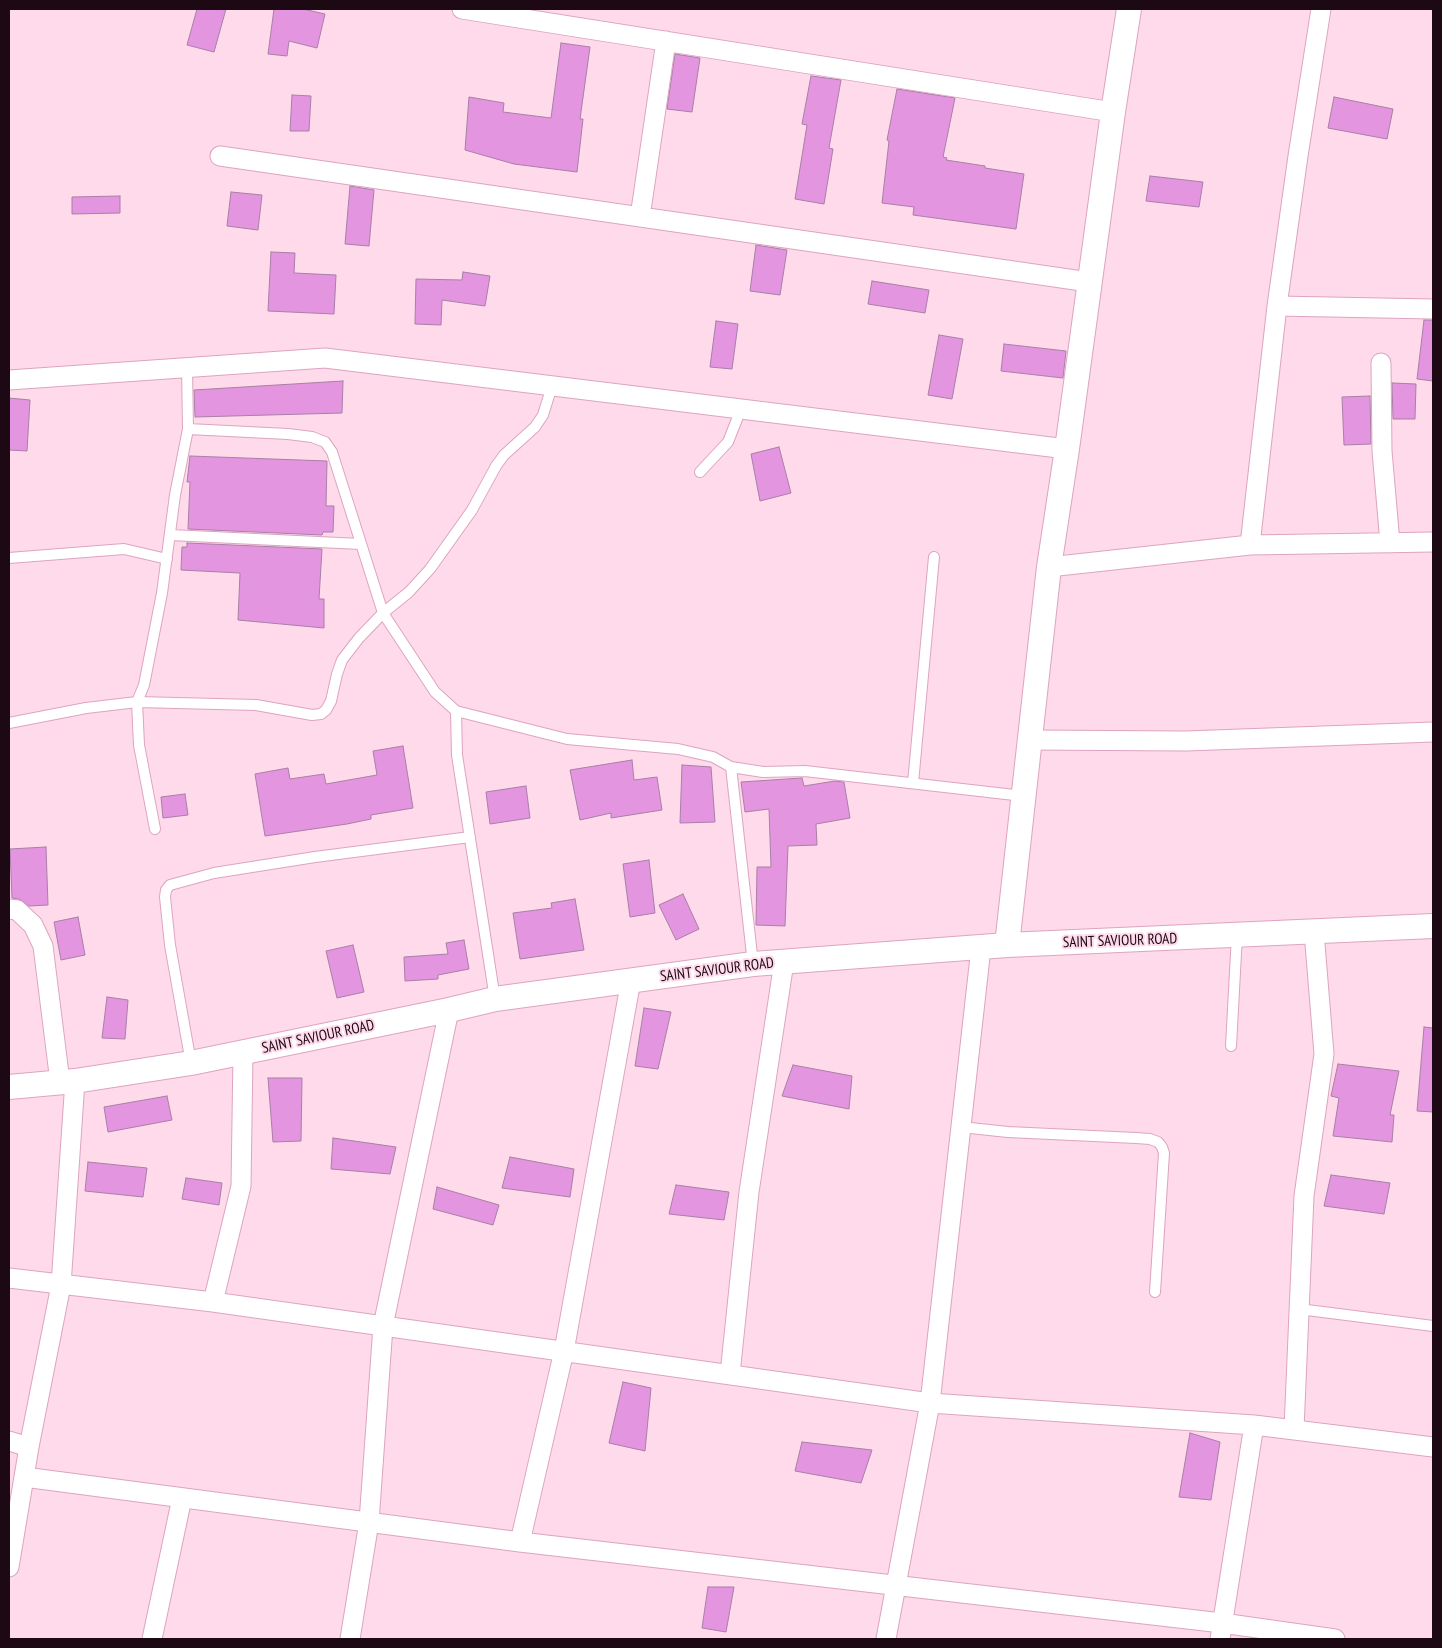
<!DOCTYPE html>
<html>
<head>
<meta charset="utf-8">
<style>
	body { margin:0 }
	#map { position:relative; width:1442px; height:1648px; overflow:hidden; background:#fedaea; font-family:"PT Sans Narrow",sans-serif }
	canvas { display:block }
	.frame { position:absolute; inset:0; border:10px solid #1d0914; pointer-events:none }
</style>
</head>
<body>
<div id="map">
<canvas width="1442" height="1648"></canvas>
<div class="frame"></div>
</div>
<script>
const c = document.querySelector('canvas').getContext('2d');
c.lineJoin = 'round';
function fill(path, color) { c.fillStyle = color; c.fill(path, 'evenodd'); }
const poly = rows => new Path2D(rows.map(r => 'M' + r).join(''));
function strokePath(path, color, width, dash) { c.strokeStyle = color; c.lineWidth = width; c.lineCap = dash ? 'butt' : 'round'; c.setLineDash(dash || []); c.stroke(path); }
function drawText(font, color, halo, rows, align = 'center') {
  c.font = font + ' "PT Sans Narrow",sans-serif'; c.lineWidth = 4; c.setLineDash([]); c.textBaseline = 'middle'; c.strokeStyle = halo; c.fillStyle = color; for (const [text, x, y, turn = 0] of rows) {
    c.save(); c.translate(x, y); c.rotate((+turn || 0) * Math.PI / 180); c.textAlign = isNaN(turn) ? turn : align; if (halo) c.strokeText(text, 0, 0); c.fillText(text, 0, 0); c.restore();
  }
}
const building = poly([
	[197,9,226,9,214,52,187,45,197,9],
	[274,9,303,9,325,14,317,48,289,41,287,56,268,54,274,9],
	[561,43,590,47,580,119,583,119,577,172,514,164,465,150,469,97,504,103,503,112,551,118,561,43],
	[675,54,700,58,692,112,667,109,675,54],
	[811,76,841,80,829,148,833,149,824,204,795,199,807,125,802,124,811,76],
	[897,89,955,98,943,157,947,158,946,160,985,166,985,168,1024,174,1016,229,913,215,914,207,882,203,889,141,887,140,897,89],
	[292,95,311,96,309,131,290,131,292,95],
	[1334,97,1393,109,1387,139,1328,128,1334,97],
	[1150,176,1203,182,1199,207,1146,201,1150,176],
	[350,186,374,190,369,246,345,244,350,186],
	[231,192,262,195,258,230,227,226,231,192],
	[120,196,120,213,72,214,72,197,120,196],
	[756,245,787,250,780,295,750,291,756,245],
	[271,252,295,253,294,273,336,275,334,314,268,311,271,252],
	[463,272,490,276,485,306,442,300,441,325,415,324,416,279,462,280,463,272],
	[872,281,929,290,925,313,868,304,872,281],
	[1424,320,1433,320,1433,381,1417,379,1424,320],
	[716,321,738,324,732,369,710,367,716,321],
	[939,335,963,339,952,399,928,395,939,335],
	[1004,344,1066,351,1063,378,1001,371,1004,344],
	[343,381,342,413,195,417,194,390,343,381],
	[1392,383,1416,384,1415,419,1393,419,1392,383],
	[1370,396,1371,444,1344,445,1342,397,1370,396],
	[9,398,30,400,27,451,9,450,9,398],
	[779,447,791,493,760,501,751,454,779,447],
	[190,456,327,461,326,506,334,506,333,532,323,532,322,535,188,529,190,482,187,482,190,456],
	[187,543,322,549,319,599,324,599,324,628,238,620,240,573,181,570,182,547,187,547,187,543],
	[403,746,413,808,371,815,371,819,347,824,265,836,255,774,288,768,290,779,324,774,326,784,377,775,373,751,403,746],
	[632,760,634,780,657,777,662,810,611,818,611,813,580,820,570,770,632,760],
	[682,765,711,767,715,822,680,823,682,765],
	[802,778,804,786,835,781,844,782,850,818,816,824,817,845,788,846,785,926,756,925,757,867,771,867,769,809,745,812,741,782,802,778],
	[526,786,530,818,490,824,486,792,526,786],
	[185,794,188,815,163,818,161,797,185,794],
	[46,847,48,905,29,906,19,899,12,898,10,849,46,847],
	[649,860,655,913,630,917,623,864,649,860],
	[683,894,699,929,676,940,659,905,683,894],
	[575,899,584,950,520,959,513,913,552,908,551,903,575,899],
	[78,917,85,955,61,960,54,922,78,917],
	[464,940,469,969,438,975,438,979,405,981,404,957,448,954,446,943,464,940],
	[353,945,364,992,337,998,326,951,353,945],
	[107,997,128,1000,125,1039,102,1038,107,997],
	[644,1008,671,1012,658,1069,635,1066,644,1008],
	[1424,1027,1433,1028,1433,1112,1417,1111,1424,1027],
	[1338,1064,1399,1071,1390,1115,1394,1115,1392,1142,1333,1136,1339,1098,1331,1096,1338,1064],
	[793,1065,852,1076,849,1109,782,1096,793,1065],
	[268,1078,302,1078,301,1141,273,1142,268,1078],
	[167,1096,172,1120,108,1132,104,1107,167,1096],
	[333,1138,396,1147,390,1174,331,1169,333,1138],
	[510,1157,574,1169,570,1197,502,1188,510,1157],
	[88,1162,147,1168,143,1197,85,1191,88,1162],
	[1331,1175,1390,1183,1384,1214,1324,1206,1331,1175],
	[186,1178,222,1183,219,1205,182,1199,186,1178],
	[676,1185,729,1192,724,1220,669,1214,676,1185],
	[437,1187,499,1205,493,1225,433,1209,437,1187],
	[623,1382,651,1388,645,1451,609,1443,623,1382],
	[1190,1433,1220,1442,1211,1500,1179,1497,1190,1433],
	[802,1442,872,1450,861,1483,795,1471,802,1442],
	[708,1587,734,1587,726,1632,702,1628,708,1587]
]);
fill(building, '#e396df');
strokePath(building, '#a97ea7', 1);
const service = poly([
	[188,429,288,434,312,437,325,442,332,452,383,613,435,692,456,711,567,739,678,749,713,757,731,767,763,772,805,771,1023,796],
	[700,472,728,442,741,409],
	[170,535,361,544],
	[9,558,124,549,167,559],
	[456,711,457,755,495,999],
	[9,723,86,708,137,702,256,705,312,715,321,714,326,710,331,701,337,674,342,660,359,638,383,613,409,592,430,569,472,510,496,466,504,455,535,427,543,415,552,386],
	[731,767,753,964],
	[913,783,934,557],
	[155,829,139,745,137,702,144,685,162,593,175,495,188,429,187,368],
	[1231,1046,1237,935],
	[191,1063,170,945,165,897,166,890,170,885,214,873,315,857,470,837],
	[961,1127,1008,1132,1136,1138,1150,1139,1158,1142,1162,1147,1164,1153,1155,1292],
	[1299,1309,1433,1326]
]);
const minor = poly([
	[462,9,1113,112],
	[220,156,1089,282],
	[640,217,666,41],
	[1277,306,1433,309],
	[1381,363,1382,451,1390,543],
	[9,380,325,358,1067,449],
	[1250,545,1277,306,1298,156,1321,9],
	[1049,567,1250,545,1433,542],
	[1030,740,1186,741,1433,732],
	[9,909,17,910,33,925,43,946,60,1082],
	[9,1278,213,1302,930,1403,1254,1425,1433,1447],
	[213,1302,241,1186,243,1053],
	[730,1374,749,1192,784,962],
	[1294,1429,1304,1196,1324,1054,1314,932],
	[9,1441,29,1447],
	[24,1477,520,1542,1222,1623,1335,1639],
	[520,1542,564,1351,631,980],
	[9,1567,29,1447,61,1285,75,1081],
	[152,1639,182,1498],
	[350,1639,369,1522,383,1326,449,1010],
	[886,1639,930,1403,981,948],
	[1220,1639,1254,1425]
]);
const tertiary = poly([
	[1007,945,1049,567,1067,449,1113,112,1129,9],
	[9,1087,75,1081,191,1063,449,1010,495,999,753,964,1007,945,1433,926]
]);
strokePath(service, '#dda4c0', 12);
strokePath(minor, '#dda4c0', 21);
strokePath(tertiary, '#dda4c0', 26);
strokePath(service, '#fff', 10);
strokePath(minor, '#fff', 19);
strokePath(tertiary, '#fff', 24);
drawText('15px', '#1d0914', '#fedaea', [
	["SAINT SAVIOUR ROAD",1120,941,-2],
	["SAINT SAVIOUR ROAD",717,970,-7],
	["SAINT SAVIOUR ROAD",318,1037,-12]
]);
</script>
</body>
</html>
